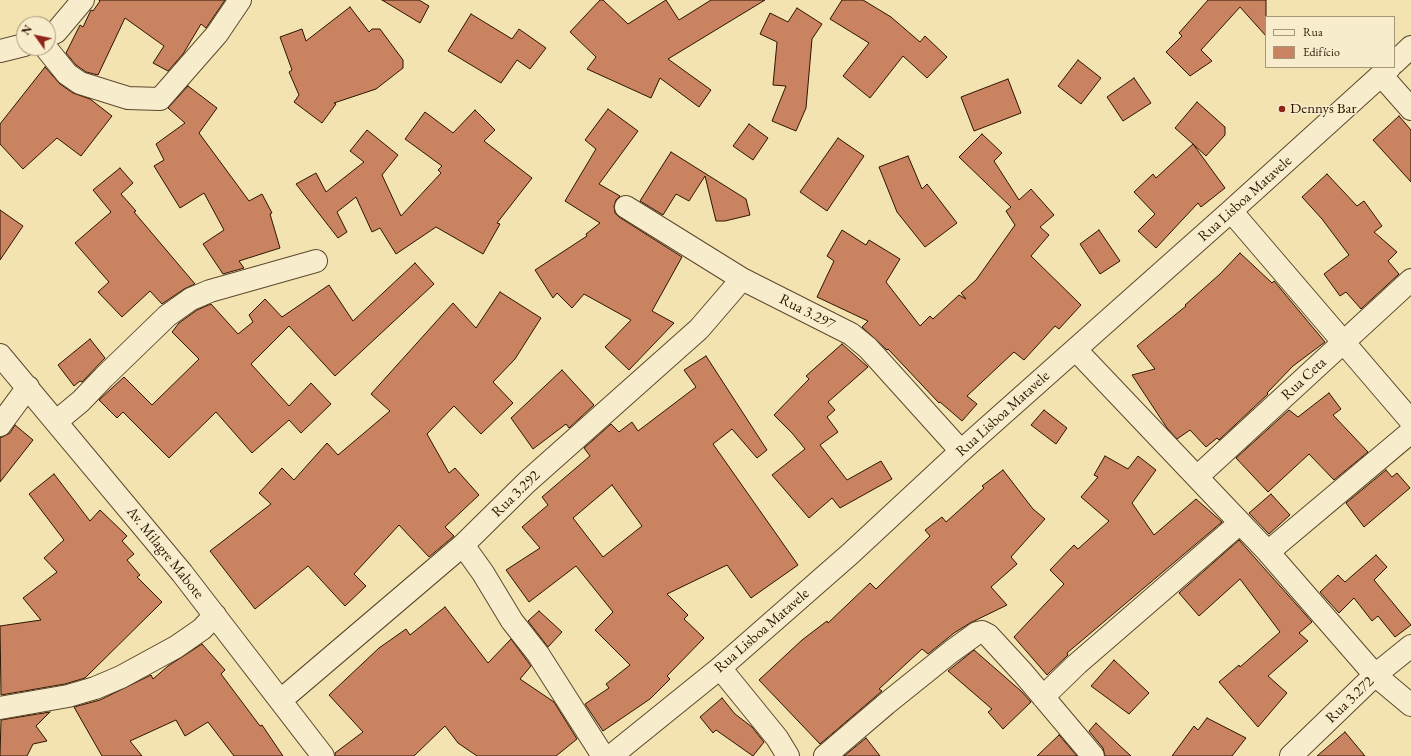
<!DOCTYPE html>
<html>
<head>
<meta charset="utf-8">
<style>
	body { margin:0 }
	#map { position:relative; width:1411px; height:756px; overflow:hidden; background:#f3e3b1; font-family:"EB Garamond",serif }
	canvas { display:block }
	.legend { position:absolute; left:1265px; top:16px; width:130px; height:52px; box-sizing:border-box; background:#f7edcc; border:1px solid #a6967a; margin:0; padding:5px 7px; list-style:none; font-size:12px; color:#2d1400 }
	.legend li { display:flex; align-items:center; gap:8px; height:20px }
	.legend b { width:20px; border:1px solid #a6967a }
	.north { position:absolute; left:16px; top:16px; width:40px; height:40px; box-sizing:border-box; background:#f7edcc; border:1px solid #a6967a; border-radius:50%; rotate:303deg; font-size:11px; font-weight:700; line-height:16px; text-align:center; color:#2d1400 }
	.north::after { content:''; display:block; margin:auto; width:14px; height:18px; background:#8f2418; clip-path:polygon(50% 0,100% 100%,50% 72%,0 100%) }
</style>
</head>
<body>
<div id="map">
<canvas width="1411" height="756"></canvas>
<ul class="legend">
<li><b style="height:5px;background:#f7edcc"></b>Rua</li>
<li><b style="height:11px;background:#c98361"></b>Edifício</li>
</ul>
<div class="north">N</div>
</div>
<script>
const c = document.querySelector('canvas').getContext('2d');
c.lineJoin = 'round';
function fill(path, color) { c.fillStyle = color; c.fill(path, 'evenodd'); }
const poly = rows => new Path2D(rows.map(r => 'M' + r).join(''));
function strokePath(path, color, width, dash) { c.strokeStyle = color; c.lineWidth = width; c.lineCap = dash ? 'butt' : 'round'; c.setLineDash(dash || []); c.stroke(path); }
function drawText(font, color, halo, rows, align = 'center') {
  c.font = font + ' "EB Garamond",serif'; c.lineWidth = 3; c.setLineDash([]); c.textBaseline = 'middle'; c.strokeStyle = halo; c.fillStyle = color; for (const [text, x, y, turn = 0] of rows) {
    c.save(); c.translate(x, y); c.rotate((+turn || 0) * Math.PI / 180); c.textAlign = isNaN(turn) ? turn : align; if (halo) c.strokeText(text, 0, 0); c.fillText(text, 0, 0); c.restore();
  }
}
const building = poly([
	[99,0,225,0,206,28,201,24,183,54,168,71,153,63,164,46,125,18,98,75,86,72,76,65,66,53,80,25,83,27,91,10,93,11,100,1,99,0],
	[382,0,419,0,429,6,420,23,382,0],
	[600,0,603,0,628,24,666,0,679,20,711,0,765,0,668,59,711,90,699,107,660,78,651,98,587,69,596,57,570,32,600,0],
	[842,0,863,0,891,17,920,42,925,36,947,57,927,78,903,56,870,98,843,76,869,43,830,19,842,0],
	[1208,0,1266,0,1266,36,1240,7,1201,50,1212,61,1190,76,1166,52,1182,36,1179,33,1208,0],
	[350,7,369,32,372,29,380,29,403,60,403,68,376,89,334,103,336,104,322,123,294,102,299,95,289,72,292,70,280,37,302,29,306,41,350,7],
	[797,8,822,24,812,39,806,108,796,131,772,121,786,86,773,85,777,42,760,34,770,13,788,22,797,8],
	[471,14,512,39,519,29,546,48,530,69,517,60,501,83,448,51,471,14],
	[1078,60,1101,78,1081,104,1058,86,1078,60],
	[45,67,60,84,73,93,90,99,112,116,81,156,57,138,23,169,0,144,0,124,45,67],
	[1134,78,1151,103,1123,121,1107,97,1134,78],
	[1008,79,1021,113,974,131,961,97,1008,79],
	[188,86,217,108,199,133,249,201,262,194,272,213,270,214,280,248,239,261,244,268,223,274,203,244,224,230,204,193,180,208,154,166,164,160,156,144,185,123,168,108,188,86],
	[1197,102,1225,127,1225,135,1206,156,1193,144,1225,188,1201,207,1198,203,1156,248,1138,231,1155,214,1134,192,1153,174,1156,178,1193,144,1175,128,1197,102],
	[608,109,638,131,599,184,620,196,616,200,614,206,615,213,619,217,682,257,652,311,674,323,629,370,605,347,631,320,584,294,572,308,557,293,553,298,535,270,587,236,586,234,600,223,565,201,596,149,585,140,608,109],
	[475,110,495,130,484,141,532,178,497,223,500,224,483,254,436,227,396,254,380,228,372,232,356,197,337,212,347,232,338,238,296,184,316,173,326,192,364,162,350,151,367,130,398,155,382,175,401,216,441,173,438,170,442,166,405,139,425,112,453,133,475,110],
	[1399,116,1411,130,1411,182,1373,140,1399,116],
	[749,124,768,138,753,160,733,146,749,124],
	[982,134,1002,153,994,161,1019,200,1031,189,1054,215,1040,227,1049,235,1031,256,1081,305,1059,329,1055,326,1024,360,1014,352,967,396,977,404,962,421,940,402,939,403,888,349,887,350,862,327,868,321,817,297,834,261,827,256,842,230,866,245,869,240,900,259,886,282,920,326,930,316,933,319,959,295,966,299,961,293,976,280,1015,225,1006,211,1011,207,959,157,982,134],
	[838,138,864,156,827,211,800,192,838,138],
	[671,152,746,199,750,215,725,221,716,221,705,176,689,201,676,194,663,215,640,201,671,152],
	[908,156,922,189,927,184,957,223,925,247,897,212,879,167,908,156],
	[120,168,133,183,121,194,136,211,134,212,195,284,184,289,162,304,150,291,122,317,98,292,109,282,75,243,111,212,93,190,120,168],
	[1327,174,1357,206,1364,201,1382,226,1374,232,1397,252,1388,261,1399,274,1361,309,1346,292,1340,296,1324,274,1349,255,1322,219,1302,197,1327,174],
	[0,210,23,226,0,260,0,210],
	[1099,230,1120,261,1100,274,1080,244,1099,230],
	[1240,253,1272,283,1274,281,1325,342,1293,366,1267,393,1268,394,1219,440,1217,438,1206,447,1190,430,1177,439,1167,428,1132,375,1155,369,1137,346,1186,306,1185,305,1220,274,1240,253],
	[415,263,434,284,335,376,289,326,251,364,289,406,311,383,331,404,301,433,289,420,252,453,216,412,169,458,123,412,117,418,99,400,124,377,152,405,199,359,172,332,179,323,197,310,211,304,238,334,253,322,249,315,265,299,282,317,329,285,353,321,415,263],
	[500,292,541,318,515,359,493,382,513,403,481,434,454,406,427,434,449,473,455,468,479,495,445,527,454,536,429,557,399,525,354,574,366,586,345,606,308,566,255,609,210,551,271,504,259,493,282,468,294,480,327,443,338,455,390,411,371,394,453,303,476,328,500,292],
	[90,339,105,358,82,382,80,381,74,386,58,365,90,339],
	[842,344,868,367,828,402,835,410,827,417,838,432,820,445,847,480,881,461,892,479,840,508,832,498,809,518,772,475,805,449,792,433,774,415,809,379,806,376,842,344],
	[706,356,767,450,757,458,732,429,713,444,798,565,751,598,727,565,667,594,688,615,684,619,704,638,667,676,670,679,650,699,603,731,585,704,609,688,606,684,630,665,595,630,613,612,576,566,529,602,506,570,540,548,522,527,548,505,542,497,590,456,584,448,611,424,619,432,632,422,638,431,696,387,684,370,706,356],
	[612,485,642,526,603,557,573,518,612,485],
	[562,370,594,405,569,428,566,424,533,449,511,418,562,370],
	[1329,393,1341,409,1333,415,1368,452,1334,480,1309,454,1268,492,1236,458,1289,410,1298,417,1329,393],
	[1044,410,1067,428,1056,444,1031,425,1044,410],
	[15,425,33,440,0,482,0,438,10,433,15,425],
	[1105,456,1128,469,1138,456,1156,470,1132,503,1154,535,1196,499,1222,522,1067,653,1068,655,1047,675,1014,637,1064,584,1050,570,1074,545,1078,549,1109,521,1081,497,1098,477,1094,475,1105,456],
	[1003,470,1033,509,1045,519,1011,557,1017,564,991,587,1007,605,970,623,954,633,928,654,922,649,879,689,882,691,820,744,759,680,802,640,827,621,828,623,870,583,876,589,930,536,925,530,942,517,946,522,984,488,982,486,1003,470],
	[1386,470,1392,477,1397,473,1410,488,1364,527,1346,503,1386,470],
	[54,474,90,521,100,510,127,536,122,541,134,554,127,560,140,575,137,577,162,602,85,678,65,684,1,695,0,626,41,620,23,598,57,572,44,558,64,540,29,494,54,474],
	[1271,494,1290,515,1269,534,1249,513,1271,494],
	[1239,540,1312,622,1299,633,1308,641,1268,676,1287,693,1258,727,1219,682,1239,665,1240,667,1280,632,1240,579,1199,616,1179,593,1239,540],
	[1376,555,1387,567,1374,580,1411,625,1395,637,1378,616,1372,621,1354,598,1339,613,1320,592,1338,575,1345,582,1376,555],
	[445,607,488,663,511,639,531,666,520,679,554,702,577,739,556,756,477,756,458,743,445,726,414,756,335,756,335,753,363,732,329,695,379,648,406,629,410,635,445,607],
	[539,611,562,632,548,647,528,621,539,611],
	[202,644,225,670,221,674,260,726,262,725,283,756,234,756,208,722,185,736,176,720,130,741,142,756,102,756,74,707,100,700,151,675,153,679,168,666,202,644],
	[974,650,1021,691,1031,702,1003,729,988,712,992,709,948,671,974,650],
	[1114,660,1149,693,1129,714,1091,686,1114,660],
	[722,698,735,714,752,727,764,742,753,756,716,730,713,733,700,717,722,698],
	[50,712,36,726,47,741,33,744,27,756,0,756,1,720,50,712],
	[1207,718,1246,738,1232,756,1172,756,1194,726,1198,730,1207,718],
	[1096,723,1119,745,1131,756,1105,756,1103,748,1089,731,1096,723],
	[1345,732,1365,756,1317,756,1345,732],
	[1059,735,1077,756,1037,756,1059,735],
	[866,738,880,756,844,756,866,738]
]);
fill(building, '#c98361');
strokePath(building, '#2d1400', 1);
const minor = poly([
	[48,36,56,32,83,0],
	[46,48,67,74,80,83,128,98,160,99,217,34,240,0],
	[0,51,24,45],
	[1394,63,1411,47],
	[1381,75,1411,109],
	[626,207,742,279,851,334,868,348,961,451],
	[1231,211,1411,421],
	[1076,350,1268,552,1375,675,1411,705],
	[0,355,182,573,323,756],
	[57,421,81,401,104,377,167,316,191,299,210,291,316,261],
	[0,425,28,387],
	[1197,477,1411,280],
	[463,545,483,573,512,621,538,654,603,756],
	[1268,552,1411,432],
	[720,668,777,738,788,756],
	[1043,697,1077,664,1240,523],
	[281,700,463,545,527,482,699,329,742,279],
	[0,708,68,696,95,688,121,677,176,647,202,629,215,615],
	[611,756,720,668,850,554,961,451,1231,211,1390,67],
	[825,756,886,704,952,651,977,633,982,632,988,635,1023,673,1093,756],
	[1291,756,1375,675,1411,646]
]);
strokePath(minor, '#5e482c', 24);
strokePath(minor, '#f7edcc', 22);
for (const [x, y, r, color] of [
	[1282,109,4,"#8f2418"]
]) { const dot = new Path2D(); dot.arc(x, y, r, 0, 2 * Math.PI); c.fillStyle = color; c.fill(dot); strokePath(dot, '#f7edcc', 1.5); }
drawText('15px', '#2d1400', '#f7edcc', [
	["Dennys Bar",1290,109]
], 'left');
drawText('15px', '#2d1400', '#f7edcc', [
	["Rua Lisboa Matavele",1245,199,-42],
	["Rua 3.297",807,312,27],
	["Rua Ceta",1304,379,-43],
	["Rua Lisboa Matavele",1003,414,-42],
	["Rua 3.292",516,494,-44],
	["Av. Milagre Mabote",165,553,51],
	["Rua Lisboa Matavele",762,631,-41],
	["Rua 3.272",1350,700,-44]
]);
</script>
</body>
</html>
